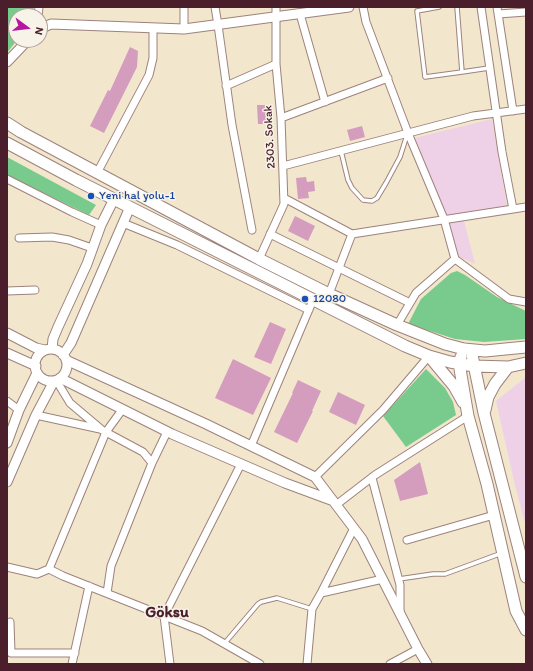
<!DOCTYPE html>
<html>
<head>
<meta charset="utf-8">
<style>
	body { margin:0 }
	#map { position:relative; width:533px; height:671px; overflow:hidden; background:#f2e6cd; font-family:Itim,sans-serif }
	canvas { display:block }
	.frame { position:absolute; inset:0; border:8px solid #4a1f2b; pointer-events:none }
	.north { position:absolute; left:8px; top:8px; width:40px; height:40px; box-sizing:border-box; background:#f7f3e8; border:1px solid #b29e9c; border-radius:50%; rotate:105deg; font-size:11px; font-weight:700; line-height:16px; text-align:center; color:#4a1f2b }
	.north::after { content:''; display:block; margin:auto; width:14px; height:18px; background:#b5179e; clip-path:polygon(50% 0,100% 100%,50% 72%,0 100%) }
</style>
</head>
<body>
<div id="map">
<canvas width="533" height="671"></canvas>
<div class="frame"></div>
<div class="north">N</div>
</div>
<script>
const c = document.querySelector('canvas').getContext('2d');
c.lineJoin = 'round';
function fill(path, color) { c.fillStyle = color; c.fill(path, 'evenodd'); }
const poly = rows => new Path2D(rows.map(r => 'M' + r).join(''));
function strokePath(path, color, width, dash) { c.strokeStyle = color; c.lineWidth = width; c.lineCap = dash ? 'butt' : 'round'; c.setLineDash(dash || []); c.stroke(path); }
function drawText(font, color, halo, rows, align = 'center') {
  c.font = font + ' Itim,sans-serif'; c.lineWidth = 3; c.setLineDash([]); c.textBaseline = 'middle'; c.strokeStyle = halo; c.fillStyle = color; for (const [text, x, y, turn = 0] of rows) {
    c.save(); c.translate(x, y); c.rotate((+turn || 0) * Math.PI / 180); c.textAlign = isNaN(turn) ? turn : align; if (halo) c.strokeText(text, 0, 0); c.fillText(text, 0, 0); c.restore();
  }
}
fill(poly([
	[492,119,507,206,462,213,475,264,458,256,446,214,415,138],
	[526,377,526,527,515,485,496,401]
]), '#eed0e7');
fill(poly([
	[7,7,34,7,31,16,16,16,16,40,17,40,7,53],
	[7,157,96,205,89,215,7,175],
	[457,271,465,275,497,297,526,311,526,339,484,342,455,339,408,324,421,299,451,273],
	[426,369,445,388,453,402,456,415,406,447,383,416]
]), '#79cb8d');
fill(poly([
	[130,47,138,51,137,67,104,133,90,126,108,90,110,91],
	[257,105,267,105,267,112,272,112,272,124,258,124],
	[362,126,365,137,350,141,347,130],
	[306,177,307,182,314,181,315,191,308,192,309,198,298,199,296,178],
	[295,216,315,226,308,241,288,231],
	[270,322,286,329,271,364,254,357],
	[233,359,271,378,253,415,215,398],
	[298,380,321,391,312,411,313,411,297,443,274,432,293,393,292,393],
	[338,392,365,405,356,425,329,412],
	[420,462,428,494,400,501,394,480]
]), '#d49cbd');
const lane = poly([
	[439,7,417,11,425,77,462,72],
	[457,7,462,72,489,68],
	[341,151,348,180,352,188,363,200,372,201,377,198,386,183,400,157,407,135],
	[399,579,433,574,445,574,502,553],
	[224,644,258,604,261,602,277,598,312,609]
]);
const street = poly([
	[184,7,184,29],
	[215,7,218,25,232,125,252,230],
	[363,7,366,22,408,133,444,219,455,259,416,293,397,325],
	[481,7,502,152,513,209],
	[497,7,513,111],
	[300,14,325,102],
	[498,14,526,12],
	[38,16,39,7],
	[226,86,276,64],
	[281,118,388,78],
	[283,166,473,116,526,109],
	[97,173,149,75,153,58,153,28],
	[7,179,72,212,101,225],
	[284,198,352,234,526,207],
	[123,223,177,245,309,310],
	[270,234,410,303],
	[19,238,52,237,69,240,92,248],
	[259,259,284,204,281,118,276,64,276,7],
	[455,259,509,299,526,302],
	[7,291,35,290],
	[329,294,352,234],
	[56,380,70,403,102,430,143,452,152,463,111,566,107,593],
	[7,401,19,410],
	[36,415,100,429],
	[251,446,313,300],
	[152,463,167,432],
	[315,477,383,410,429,356],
	[372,478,400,585,400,612],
	[336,505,375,475,468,416],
	[407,540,494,515],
	[7,567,37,574,49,569,63,576,202,631,260,664],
	[49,569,106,432,122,410],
	[321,593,354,528],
	[10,622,11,653,75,653],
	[72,664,89,586],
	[170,664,164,616,241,464],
	[307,664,312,609,321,593,383,579],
	[390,664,418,649]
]);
const secondary = poly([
	[40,29,51,24,184,29,349,7],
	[7,62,28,40],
	[7,333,36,348,45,350],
	[52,349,53,339,58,327,87,264,101,225,114,199],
	'35 365a16 16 0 1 1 32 0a16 16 0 1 1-32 0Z',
	[7,353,36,366],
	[63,355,71,343,130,207],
	[66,360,206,424,315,477,362,539,418,649,427,664],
	[60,378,172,434,285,483,331,500],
	[7,443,19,410,37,373],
	[7,482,36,415,54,381]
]);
const primary = poly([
	[7,123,21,132,259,259,329,294,397,325,445,344,464,349,485,351,526,347],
	[7,143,76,180,405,346,429,356,450,362,474,366,508,367,526,363],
	[471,350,484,413,526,577],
	[429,356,454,386,463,402],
	[461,357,459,363,468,416,487,484,516,611,526,630],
	[485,410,488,397,495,384,508,367]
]);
strokePath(lane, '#9e827c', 5.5);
strokePath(street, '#9e827c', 9);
strokePath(secondary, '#9e827c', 11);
strokePath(primary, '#9e827c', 13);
strokePath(lane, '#fff', 3.5);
strokePath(street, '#fff', 7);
strokePath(secondary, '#fff', 9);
strokePath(primary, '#fff', 11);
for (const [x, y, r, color] of [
	[91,196,4,"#1a4fb4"],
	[305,299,4,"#1a4fb4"]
]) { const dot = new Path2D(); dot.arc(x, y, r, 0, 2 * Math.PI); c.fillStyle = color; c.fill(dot); strokePath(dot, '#f7f3e8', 1.5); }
drawText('12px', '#4a1f2b', '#f7f3e8', [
	["2303. Sokak",270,137,-93]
]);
drawText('12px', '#164399', '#f7f3e8', [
	["Yeni hal yolu-1",99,196],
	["12080",313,299]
], 'left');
drawText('bold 16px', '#4a1f2b', '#f7f3e8', [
	["Göksu",167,613]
]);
</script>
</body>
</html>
